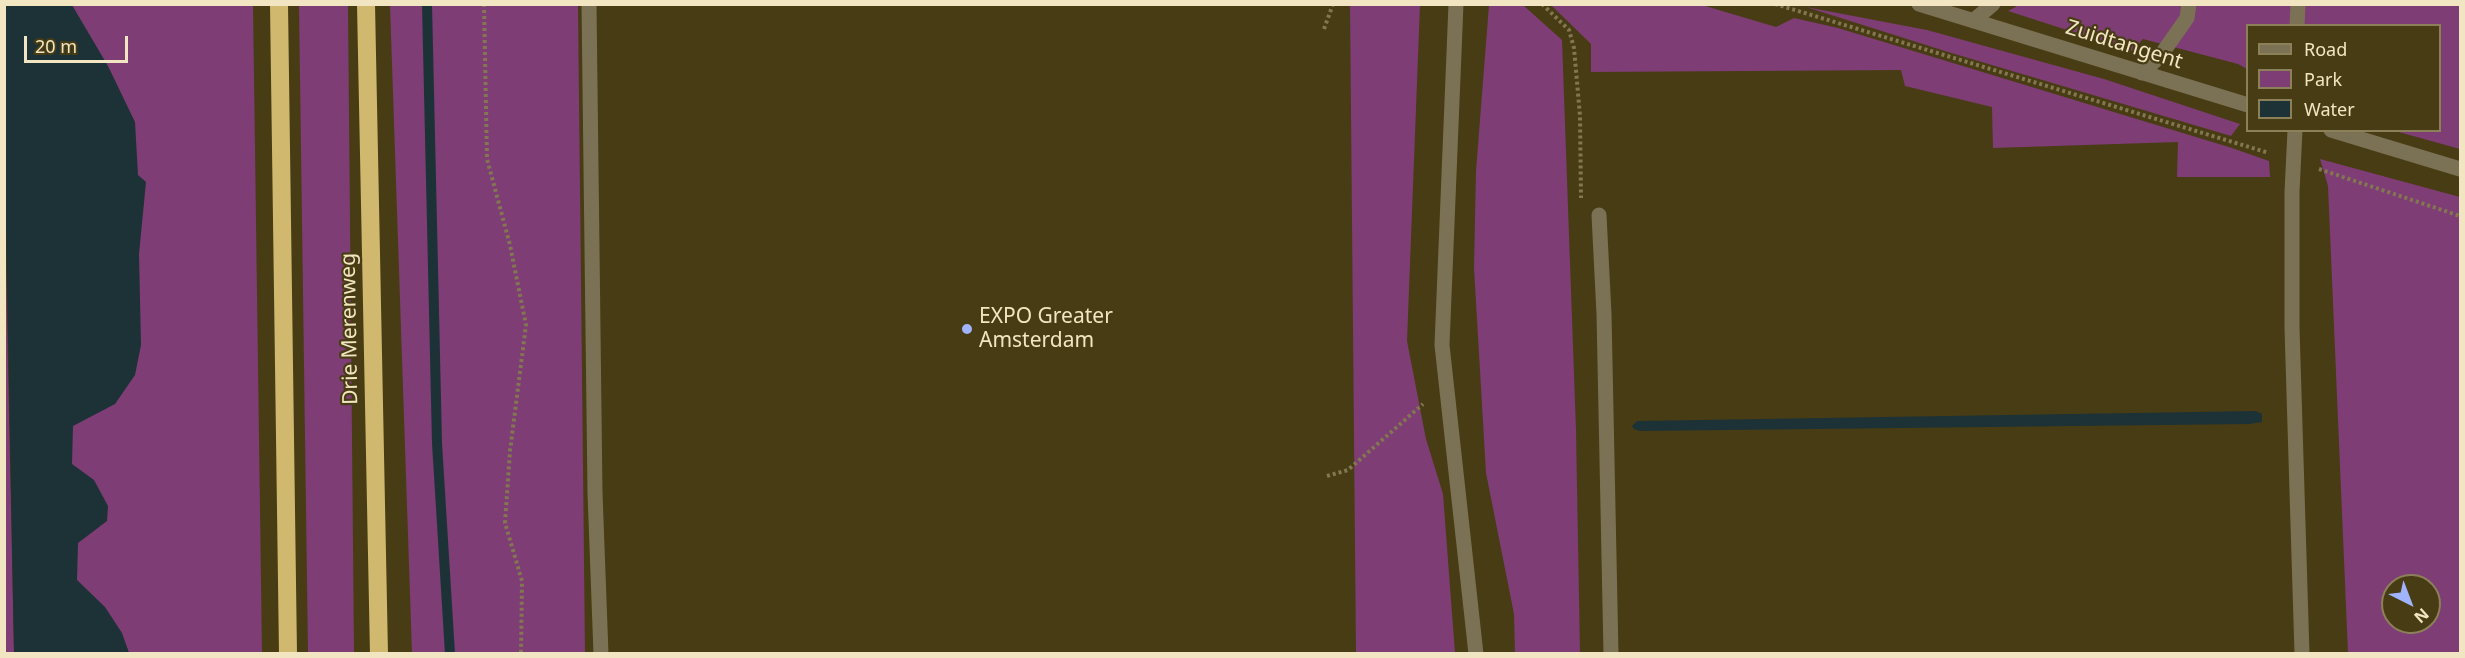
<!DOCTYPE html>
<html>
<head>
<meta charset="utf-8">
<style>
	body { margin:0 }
	#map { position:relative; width:2465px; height:658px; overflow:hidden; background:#483c14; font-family:"Noto Sans",sans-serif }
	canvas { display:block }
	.frame { position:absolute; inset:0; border:6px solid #f1e6c1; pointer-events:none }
	.legend { position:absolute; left:2246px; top:24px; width:195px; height:108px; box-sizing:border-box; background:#483c14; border:2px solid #8c8059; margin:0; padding:8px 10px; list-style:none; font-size:18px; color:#f1e6c1 }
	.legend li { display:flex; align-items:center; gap:12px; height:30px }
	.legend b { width:30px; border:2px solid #8c8059 }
	.north { position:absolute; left:2381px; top:574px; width:60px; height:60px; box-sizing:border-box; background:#483c14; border:2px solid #8c8059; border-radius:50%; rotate:138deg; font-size:16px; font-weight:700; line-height:24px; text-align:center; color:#f1e6c1 }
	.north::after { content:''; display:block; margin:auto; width:21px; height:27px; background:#a0b3fd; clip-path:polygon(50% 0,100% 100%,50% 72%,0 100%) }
	.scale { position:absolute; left:24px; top:36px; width:104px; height:27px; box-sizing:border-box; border:3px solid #f1e6c1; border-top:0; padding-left:8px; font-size:18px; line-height:21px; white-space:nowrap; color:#f1e6c1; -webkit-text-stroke:4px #483c14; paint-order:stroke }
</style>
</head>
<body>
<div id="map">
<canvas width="2465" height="658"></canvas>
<div class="frame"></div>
<ul class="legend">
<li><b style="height:8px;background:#7b7255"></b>Road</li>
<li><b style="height:16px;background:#7e3d75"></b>Park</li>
<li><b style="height:16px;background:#1d3236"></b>Water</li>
</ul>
<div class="north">N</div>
<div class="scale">20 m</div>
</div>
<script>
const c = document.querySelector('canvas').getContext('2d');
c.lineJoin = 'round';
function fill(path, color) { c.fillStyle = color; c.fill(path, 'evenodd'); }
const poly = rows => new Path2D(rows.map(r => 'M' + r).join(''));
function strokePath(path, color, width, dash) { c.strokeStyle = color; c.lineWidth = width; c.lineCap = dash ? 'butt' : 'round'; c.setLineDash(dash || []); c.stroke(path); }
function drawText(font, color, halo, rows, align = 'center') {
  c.font = font + ' "Noto Sans",sans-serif'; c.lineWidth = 4.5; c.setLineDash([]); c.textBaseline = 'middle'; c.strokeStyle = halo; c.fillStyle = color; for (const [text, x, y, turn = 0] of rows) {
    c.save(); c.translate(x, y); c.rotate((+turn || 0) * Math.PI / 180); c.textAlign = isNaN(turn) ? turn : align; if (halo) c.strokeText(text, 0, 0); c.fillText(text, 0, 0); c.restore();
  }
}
fill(poly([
	[72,4,253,5,262,653,129,653,126,645,77,580,72,464],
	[2012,4,2460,5,2460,149,2395,131,2440,130,2440,26,2248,26,2247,69,2238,64,2143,39,2132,51,2008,11,2017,6],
	[299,5,348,5,354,653,308,653],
	[390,5,578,5,585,653,412,653],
	[1350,5,1420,5,1407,341,1426,439,1443,494,1455,653,1356,653],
	[1489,5,1523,5,1562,40,1576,430,1580,653,1515,653,1514,614,1486,473,1474,268,1476,171],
	[1551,5,1702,5,1776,27,1794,18,1838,28,2232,148,2269,161,2270,177,2177,177,2178,142,1993,148,1992,107,1905,86,1901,70,1591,72,1591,44],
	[1806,7,1927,30,2104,79,2240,124,2231,136,1948,52],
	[2320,159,2460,197,2460,653,2348,653,2328,186],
	[2393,586,2429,586,2429,622,2393,622],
	[4,174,14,653,13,654,4,653]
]), '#7e3d75');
fill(poly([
	[4,5,72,5,108,66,135,122,138,175,146,182,139,254,141,345,135,375,115,404,73,426,72,464,94,480,108,506,107,521,78,543,77,580,105,607,122,633,129,653,14,653,5,174],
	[2256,411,2262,414,2262,422,2250,424,1640,431,1634,429,1632,426,1637,421]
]), '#1d3236');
strokePath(poly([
	[427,4,437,443,450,654]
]), '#1d3236', 10);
strokePath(poly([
	[484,4,487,159,510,245,526,325,510,451,505,523,522,581,521,654],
	[1542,4,1569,30,1574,48,1580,116,1581,198],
	[1775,4,2269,153],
	[1324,29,1333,4],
	[2319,169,2460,216],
	[1327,476,1348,470,1423,404]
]), '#827750', 4, [3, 3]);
strokePath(poly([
	[589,4,595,493,601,654],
	[1456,4,1442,345,1476,654],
	[1919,4,2248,105],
	[1973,21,1993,4],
	[2297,26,2298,4],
	[2142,73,2161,55,2187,18,2189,4],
	[2295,130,2292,192,2292,328,2302,654],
	[2331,130,2460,169],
	[1599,215,1604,314,1611,654]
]), '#7b7255', 15);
strokePath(poly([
	[279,4,288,654],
	[366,4,379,654]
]), '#d0b96e', 18);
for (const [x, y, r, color] of [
	[967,329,6,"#a0b3fd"]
]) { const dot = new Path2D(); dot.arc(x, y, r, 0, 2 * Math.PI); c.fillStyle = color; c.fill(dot); strokePath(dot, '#483c14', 2); }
drawText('21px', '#f1e6c1', '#483c14', [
	["Zuidtangent",2124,45,17],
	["Drie Merenweg",350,329,-91]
]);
drawText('21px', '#f1e6c1', '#483c14', [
	["EXPO Greater",979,317],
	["Amsterdam",979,341]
], 'left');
</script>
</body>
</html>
